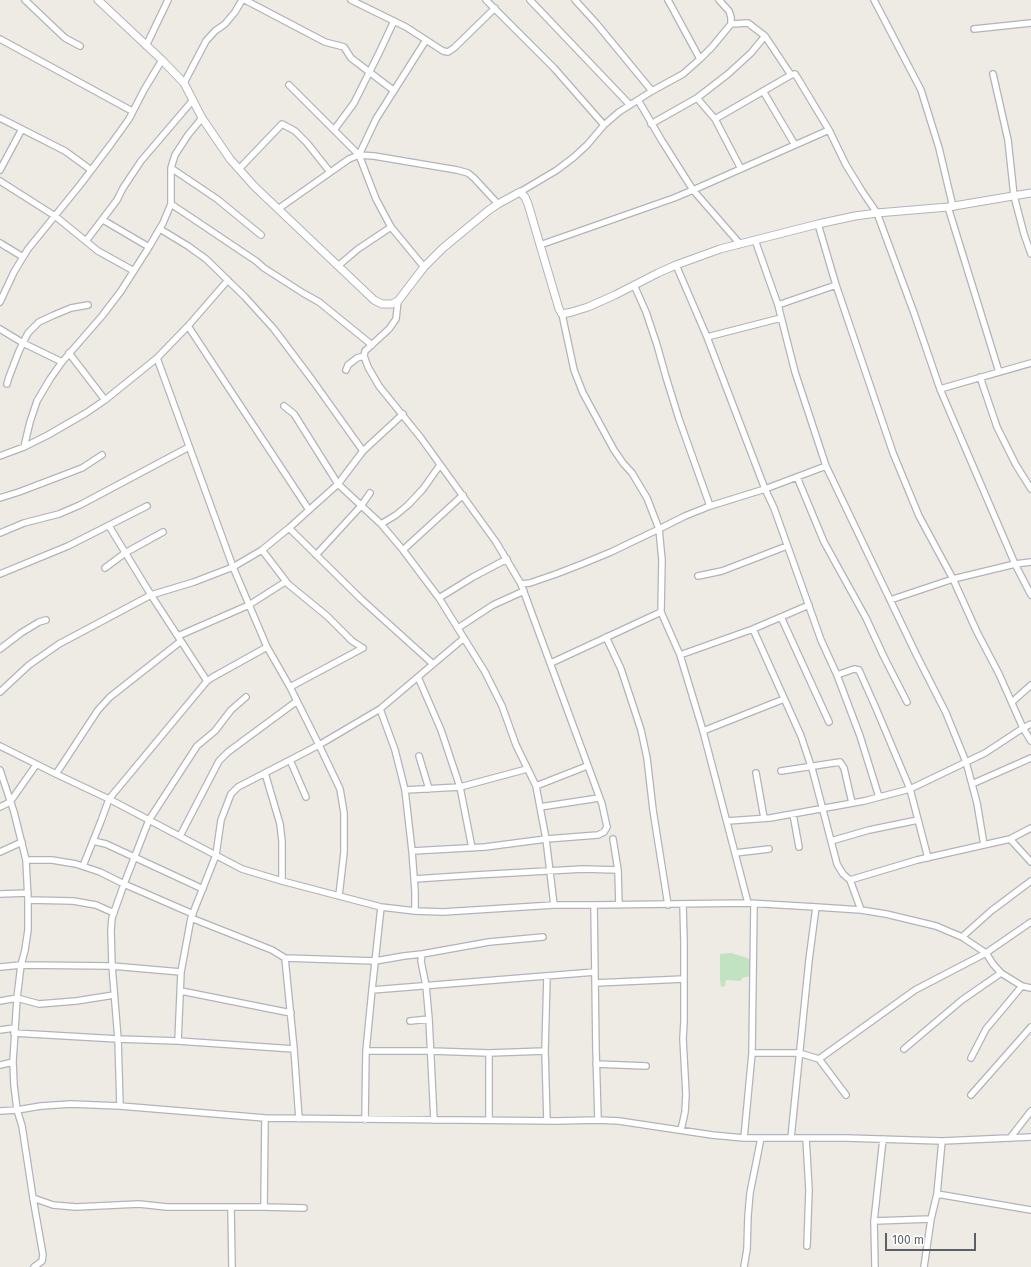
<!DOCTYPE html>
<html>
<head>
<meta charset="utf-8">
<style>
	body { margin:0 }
	#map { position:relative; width:1031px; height:1267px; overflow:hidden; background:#edebe4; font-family:"Fira Sans",sans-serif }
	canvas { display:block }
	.scale { position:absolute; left:885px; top:1233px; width:91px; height:18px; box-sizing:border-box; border:2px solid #5c5f63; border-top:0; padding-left:5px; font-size:12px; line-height:14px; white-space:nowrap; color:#5c5f63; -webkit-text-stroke:3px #fff; paint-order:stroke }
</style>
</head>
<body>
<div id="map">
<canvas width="1031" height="1267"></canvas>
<div class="scale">100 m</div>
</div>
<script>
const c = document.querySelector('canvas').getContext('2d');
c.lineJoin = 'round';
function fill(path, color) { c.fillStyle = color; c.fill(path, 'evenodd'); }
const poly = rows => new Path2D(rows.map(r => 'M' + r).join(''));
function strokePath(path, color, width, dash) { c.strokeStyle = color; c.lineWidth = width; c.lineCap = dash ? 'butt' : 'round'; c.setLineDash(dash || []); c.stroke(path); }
fill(poly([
	[731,953,747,958,750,960,751,976,742,978,741,981,726,980,725,986,721,987,720,980,720,954]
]), '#c2e3c2');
const minor = poly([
	[25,0,65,38,80,46],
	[245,0,325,42,344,47,351,58,393,90],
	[351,0,406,27,443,51,448,52,454,48,495,8],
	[486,0,554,68,604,125],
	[530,0,630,105],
	[575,0,596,23,652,91],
	[668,0,700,59],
	[874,0,921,90,939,148,953,207],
	[731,24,748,23,765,36,791,75],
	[974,29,1031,23],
	[0,39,132,111],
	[146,46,168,0],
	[993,74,1008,140,1014,196,1024,234,1031,254],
	[184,83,206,41,215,31,225,24,235,12,242,0],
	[289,85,359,155,376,199,391,227,424,267],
	[763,91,795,145],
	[697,98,715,119,741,169],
	[0,118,65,151,91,170],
	[715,119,791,75,795,74,797,77,829,130,846,165,862,191,877,213,914,313,940,389,1031,363],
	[651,124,697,98,728,74,751,53,765,36],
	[334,130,354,103,379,53,394,21],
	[359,155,376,119,426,40],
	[171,168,217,199,261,235],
	[239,169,282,124,295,131,307,143,330,172],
	[0,170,22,129],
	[0,181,55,216,98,251,134,271],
	[520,192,557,170,574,157,587,145,604,125,619,112,652,91,683,74,700,59,712,47,731,24,731,17,729,11,719,0],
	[171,204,256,261,264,268,303,293,319,302,372,345],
	[948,207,999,372],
	[278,209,349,159,359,155,374,156,457,170,468,173,474,178,498,204],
	[103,220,149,247],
	[818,224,836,285,893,453,919,516,953,579,977,632,999,674,1023,728,1031,724],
	[160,229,188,246,206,259,245,297,274,329,313,381,363,451,403,414],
	[755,240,778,305,795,372,826,466,916,654,946,713,966,762,977,803,984,845],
	[86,241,117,200,123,188,141,161,193,100],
	[0,243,23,257],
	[740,244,693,190,829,130],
	[540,245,674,198,693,190,662,141,638,100],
	[676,265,707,337,765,489,826,466],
	[338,266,358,249,391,227],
	[634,285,646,312,657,345,666,377,679,419,710,506],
	[398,301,396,319,389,329,365,351,364,356,368,367,379,386,421,438,496,542,521,584,602,804,607,827,604,832,598,835,546,839,485,847,412,851,415,891,415,911,443,912,554,905,594,905,596,1050,598,1120],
	[0,302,14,272,28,249,80,185,111,144,129,119,144,90,162,60],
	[778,305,836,285],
	[188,326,309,510],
	[0,329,23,343,62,362],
	[707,337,781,318],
	[69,353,105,400],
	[157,358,233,567,267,647,290,687,319,745,340,789,344,813,344,852,339,896],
	[346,370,348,365,357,358,364,356],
	[980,377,997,427,1016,465,1031,489],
	[7,384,9,377,19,351,28,333,39,322,54,315,71,308,88,305],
	[940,389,1015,564,1031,595],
	[284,406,294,414,338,484,381,524,403,550,439,598,485,672,502,706,516,745,536,786,546,839,554,905],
	[24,447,48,435,86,413,105,400,157,358,188,326,228,280],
	[0,456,24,447,30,422,37,401,50,379,62,362,102,316,121,291,149,247,163,223,171,204,171,168,175,155,188,135,202,118],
	[797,477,824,542,866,618,884,657,907,702],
	[0,498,19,492,82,468,102,455],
	[381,524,396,515,408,505,423,489,440,465],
	[109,526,151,595,207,681],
	[289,528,361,599,433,664],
	[0,533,24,523,59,514,80,505,189,447],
	[262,550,288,584,327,616,352,641,363,648],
	[403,550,463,495],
	[316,555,361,506,370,493],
	[105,568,125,553,163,532],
	[0,574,68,546,147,506],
	[698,576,722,571,787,546],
	[521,584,530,583,556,574,582,564,611,552,659,529,647,498,632,473,623,463,614,450,583,393,574,370,562,314],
	[439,598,473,577,507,559],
	[890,600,953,579,1015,564,1031,562],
	[781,617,829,722],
	[458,628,493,605,524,591],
	[753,629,801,736,813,772,837,864,843,874,850,880,861,910],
	[178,636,249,605,285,582],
	[606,637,621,669,641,730,647,758,653,810,668,905],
	[0,649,21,633,39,622,46,620],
	[680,655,753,629,809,605],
	[551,663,661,612],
	[837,675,860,736,879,797],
	[418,677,441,730,460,787,472,848],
	[290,687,363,648],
	[0,692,29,665,59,644,151,595,194,582,233,567,262,550,289,528,338,484,363,451],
	[1012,702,1031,685],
	[380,709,395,750,405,790,412,851],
	[703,731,784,699],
	[0,746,56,774,109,799,242,869,282,881,381,907,415,911],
	[419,756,429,789],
	[290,760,306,797],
	[0,770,14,812,26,860,28,900,28,930,25,950,21,965,17,998,13,1062,14,1085,17,1110,22,1126,33,1198,53,1205,76,1207,139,1204,167,1207,264,1207,265,1118,556,1121,598,1120,619,1121,712,1135,744,1138,846,1138,942,1141,1031,1137],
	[781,771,840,762,844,768,852,803],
	[265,773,280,824,282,841,282,881],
	[756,773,764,818],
	[56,774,98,710,110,697,181,641],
	[972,784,1031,758],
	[536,786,587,766],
	[405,790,460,787,527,769],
	[0,807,10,802,36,765],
	[540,807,599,798],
	[793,814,799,847],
	[727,821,770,818,864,801,910,789,928,858],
	[180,836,219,761,228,752,297,701],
	[613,839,618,870,619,905],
	[1010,839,1031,862],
	[93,841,106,844,203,889],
	[831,841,869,830,918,820],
	[0,852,22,842],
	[735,853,769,849],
	[26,860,52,860,76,864,100,872,124,884,193,914],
	[83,866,101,821,109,799,207,681,213,677,267,647],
	[414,879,475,875,583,869,618,870],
	[850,880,917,860,1010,839,1031,828],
	[0,894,28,893],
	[28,900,73,901,96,905,114,913],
	[748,903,703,731,680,655,661,612,662,560,659,529,685,516,710,506,765,489,774,508,821,640,837,675,854,669,859,670,875,706,910,789,985,753,1023,728,1031,741],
	[594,905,748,903,816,907],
	[191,918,272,950,285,958,375,961,404,956,422,954,489,942,543,937],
	[962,937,991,911,1031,881],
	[422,954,421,961,426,986,429,1019,434,1120],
	[285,958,294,1049,299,1119],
	[0,967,21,965,112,966,181,972],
	[547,976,545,1051,547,1121],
	[595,983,684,979],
	[372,990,595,972],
	[181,991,291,1013],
	[0,1001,17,998,39,1004,76,1001,114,995],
	[410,1021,429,1019],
	[0,1030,14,1028],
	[14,1033,118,1039,178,1041,294,1049],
	[178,1041,181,972,191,918,216,855,221,820,231,794,238,787,319,745,380,709,464,638],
	[904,1049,962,1000,1001,973],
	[366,1051,372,990,381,907],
	[489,1053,489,1120],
	[752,1053,799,1053,819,1059,846,1095],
	[971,1058,986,1029,1022,986],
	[819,1059,915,990,986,953,993,964,1001,973,1022,986,1031,988],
	[596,1064,646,1066],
	[0,1065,13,1062],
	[971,1095,1031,1027],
	[120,1106,118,1039,112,966,111,930,112,918,124,884,149,820,197,746,215,731,231,710,246,697],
	[0,1111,17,1110,41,1106,71,1104,120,1106,265,1118],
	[365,1120,366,1051,431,1051,489,1053,545,1051],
	[681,1130,685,1112,686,1094,683,1039,684,1021,684,942,683,905],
	[744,1138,752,1053,754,904],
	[791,1138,809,960,816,907,861,910,886,914,936,926,962,937,986,953,1031,922],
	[806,1138,809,1190,807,1246],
	[1010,1138,1031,1111],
	[937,1194,1031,1210],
	[33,1198,43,1255,42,1261,34,1267],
	[264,1207,304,1208],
	[231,1208,232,1267],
	[874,1221,931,1219],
	[744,1267,747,1249,748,1216,750,1193,761,1138],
	[875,1267,874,1221,883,1139],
	[924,1267,931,1219,937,1194,942,1141]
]);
const tertiary = poly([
	[98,0,162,60,184,83,202,118,230,159,254,186,374,300,382,304,392,304,398,301,424,267,443,248,489,210,498,204,520,192,525,197,528,204,559,309,562,314,572,312,588,307,615,295,658,273,676,265,720,249,818,224,855,216,877,213,948,207,1031,193]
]);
strokePath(minor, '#b1b4b8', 8);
strokePath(tertiary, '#b1b4b8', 9);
strokePath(minor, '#fff', 5.5);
strokePath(tertiary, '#fff', 7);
</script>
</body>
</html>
